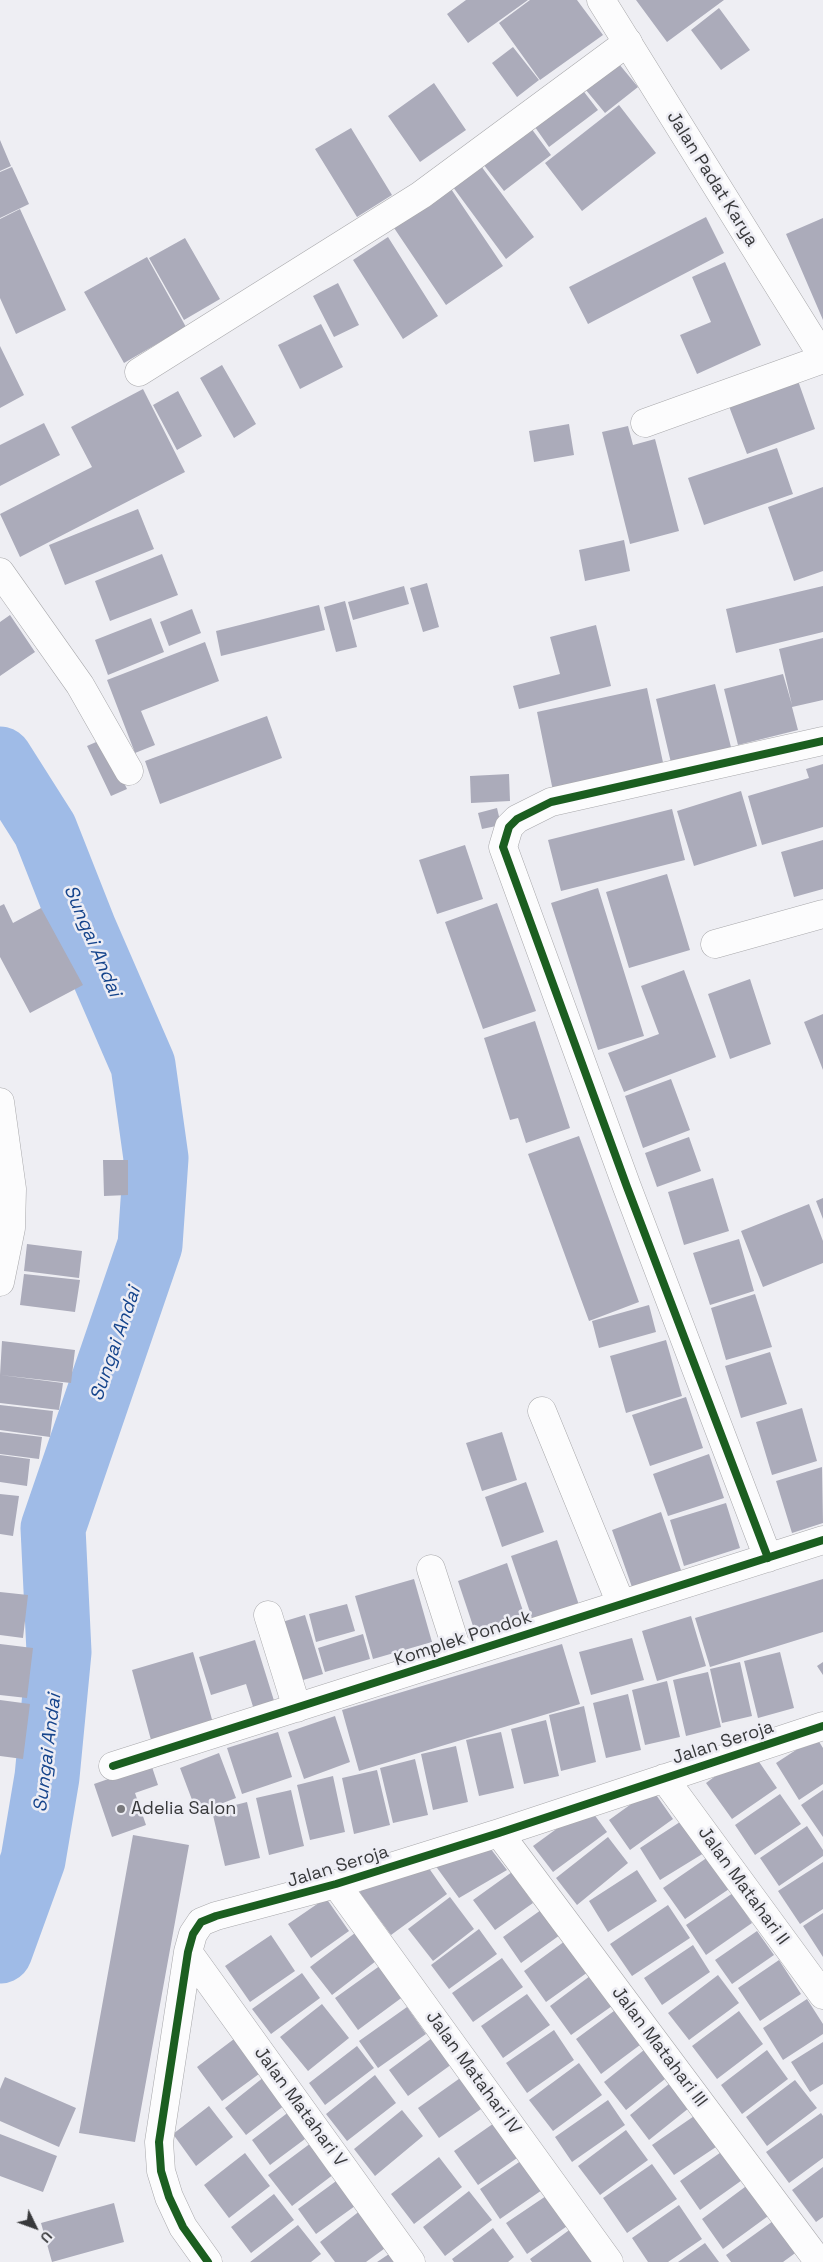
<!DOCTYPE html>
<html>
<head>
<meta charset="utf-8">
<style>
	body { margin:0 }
	#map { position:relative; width:823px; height:2262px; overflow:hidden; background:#eeeef3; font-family:"Space Grotesk",sans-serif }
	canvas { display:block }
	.north { position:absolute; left:10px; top:2202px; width:50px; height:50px; -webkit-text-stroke:4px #ededf4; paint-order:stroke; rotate:132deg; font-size:14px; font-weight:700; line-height:20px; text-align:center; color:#38393b }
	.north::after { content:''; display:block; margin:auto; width:18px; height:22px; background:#38393b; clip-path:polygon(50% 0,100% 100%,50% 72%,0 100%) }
</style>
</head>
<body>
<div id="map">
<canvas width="823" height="2262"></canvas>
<div class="north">U</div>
</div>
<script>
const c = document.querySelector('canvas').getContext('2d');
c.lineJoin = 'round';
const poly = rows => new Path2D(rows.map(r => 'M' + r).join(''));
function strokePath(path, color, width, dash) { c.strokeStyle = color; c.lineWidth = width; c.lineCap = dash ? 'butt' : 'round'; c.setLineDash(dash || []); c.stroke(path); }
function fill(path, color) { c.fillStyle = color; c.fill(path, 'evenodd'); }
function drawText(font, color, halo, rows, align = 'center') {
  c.font = font + ' "Space Grotesk",sans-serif'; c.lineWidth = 5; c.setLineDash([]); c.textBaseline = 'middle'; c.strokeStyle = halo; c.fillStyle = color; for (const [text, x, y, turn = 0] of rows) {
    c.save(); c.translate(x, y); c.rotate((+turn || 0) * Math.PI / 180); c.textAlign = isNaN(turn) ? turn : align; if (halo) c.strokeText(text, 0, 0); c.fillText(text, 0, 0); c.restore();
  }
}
strokePath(poly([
	[0,759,45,830,84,929,143,1065,156,1158,150,1245,53,1528,59,1652,47,1777,33,1860,0,1951]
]), '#9fbbe7', 65);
fill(poly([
	[466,0,528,0,468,43,447,14],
	[530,0,577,0,603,35,540,80,499,23],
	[636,0,724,0,667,42],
	[719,8,750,50,721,70,691,30],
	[513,47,539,80,517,97,492,63],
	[614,58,638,87,605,113,581,84],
	[434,83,466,130,420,162,388,116],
	[578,84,598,110,549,147,530,120],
	[619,105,656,153,582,211,545,163],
	[528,124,551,155,504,191,480,160],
	[351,128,392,195,357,217,315,149],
	[0,140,11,166,0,171],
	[478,162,534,237,506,259,450,183],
	[12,167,29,204,0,218,0,172],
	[445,180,503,266,446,305,388,219],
	[20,209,66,310,16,334,0,298,0,219],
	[706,217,724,253,588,324,569,287],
	[823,218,823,320,786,234],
	[388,237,438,316,403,339,353,260],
	[185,238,220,299,184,320,149,258],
	[147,257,186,327,124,363,84,292],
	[725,262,761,345,697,374,680,335,711,322,692,277],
	[338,283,359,325,334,337,313,296],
	[321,324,343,367,300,389,278,345],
	[0,346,24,395,0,408],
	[222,365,256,424,234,438,200,378],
	[796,375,815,429,747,454,727,401],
	[143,389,185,472,20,557,0,514,92,467,71,427],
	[178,391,202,436,177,450,153,405],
	[44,423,60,455,0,486,0,445],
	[569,424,574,455,534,462,529,431],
	[628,426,633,445,655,439,679,531,630,544,602,432],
	[777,448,793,494,704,525,688,478],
	[823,487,823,571,794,581,768,507],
	[138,509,154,549,65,585,49,545],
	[624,540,630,571,585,581,579,550],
	[162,554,178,595,110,621,95,581],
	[427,583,439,627,423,632,410,588],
	[404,586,409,604,353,620,348,602],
	[823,586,823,632,736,653,726,609],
	[345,601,357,647,336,652,324,607],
	[319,605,325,630,221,656,216,631],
	[192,609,201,633,169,646,160,622],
	[10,615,35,652,0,676,0,622],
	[151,618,164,652,108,675,95,640],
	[596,625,611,686,519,709,513,686,560,674,550,637],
	[823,638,823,700,792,707,798,730,738,745,724,689,783,674,792,705,779,649],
	[205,642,219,681,141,711,155,745,135,753,107,680],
	[715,684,732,751,672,767,656,699],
	[647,688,664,767,553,791,537,712],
	[267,716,282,758,160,804,145,761],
	[103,739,127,789,111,796,87,746],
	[823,764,823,827,762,845,748,796,809,778,806,769],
	[509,774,510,801,471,803,470,776],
	[741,791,757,846,694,866,677,811],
	[497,808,501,825,482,829,478,813],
	[672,809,685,860,561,891,548,840],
	[823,840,823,889,794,897,781,852],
	[465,845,483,899,437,914,419,860],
	[667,874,690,950,629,968,606,892],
	[598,888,644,1036,598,1050,551,903],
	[497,903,536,1011,483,1029,445,922],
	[4,904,13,923,41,908,83,985,30,1013,0,957,0,906],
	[684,970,716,1057,624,1092,608,1053,659,1034,641,986],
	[750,979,771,1044,730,1059,708,994],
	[823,1014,823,1070,804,1022],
	[535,1021,570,1128,526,1143,518,1118,510,1120,484,1038],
	[671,1079,690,1130,643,1148,625,1096],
	[579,1136,639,1302,589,1321,528,1154],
	[689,1137,701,1171,657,1187,645,1153],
	[103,1160,128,1160,128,1195,104,1196],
	[713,1178,729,1231,684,1245,668,1192],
	[823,1198,823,1219,816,1201],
	[809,1204,823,1241,823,1263,763,1287,741,1231],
	[739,1239,754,1291,710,1305,693,1253],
	[27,1244,82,1251,79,1278,24,1271],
	[24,1274,80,1280,75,1312,20,1305],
	[755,1294,772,1347,726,1360,711,1308],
	[649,1305,656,1332,599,1348,592,1321],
	[666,1340,682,1396,626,1413,610,1356],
	[2,1341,75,1350,71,1383,0,1375],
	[770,1352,787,1404,741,1418,725,1366],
	[0,1375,63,1383,59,1410,0,1403],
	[686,1397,703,1448,650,1466,632,1415],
	[0,1405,53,1411,50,1437,0,1430],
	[802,1408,817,1461,772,1475,756,1422],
	[0,1432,42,1437,39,1459,0,1454],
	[502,1432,517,1480,482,1491,466,1443],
	[709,1454,724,1498,668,1516,653,1474],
	[0,1455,30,1459,27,1486,0,1482],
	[822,1467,823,1523,792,1533,776,1481],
	[526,1482,544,1532,502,1547,485,1497],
	[0,1494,19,1496,13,1536,0,1534],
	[726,1503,740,1548,684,1566,670,1520],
	[661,1512,682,1573,633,1590,612,1530],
	[557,1540,580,1608,534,1624,511,1556],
	[507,1563,525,1617,476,1635,458,1581],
	[414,1579,432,1642,373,1659,355,1596],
	[823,1579,823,1632,710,1667,695,1618],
	[0,1592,28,1595,23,1638,0,1635],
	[347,1604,355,1631,316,1642,309,1614],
	[305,1615,323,1674,300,1681,282,1622],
	[691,1616,706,1666,657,1681,642,1631],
	[363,1634,370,1659,325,1672,318,1648],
	[632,1638,644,1680,591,1695,579,1652],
	[255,1640,276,1707,255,1713,246,1684,211,1695,199,1657],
	[0,1644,33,1648,27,1698,0,1695],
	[562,1644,580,1704,359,1771,342,1710],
	[193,1652,213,1723,151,1740,132,1670],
	[780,1652,794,1708,758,1718,744,1661],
	[740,1662,752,1716,722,1723,710,1669],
	[823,1662,823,1675,817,1666],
	[708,1672,721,1727,686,1736,673,1680],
	[667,1681,680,1737,645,1745,632,1690],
	[628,1694,641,1750,606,1758,593,1703],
	[0,1700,30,1704,23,1759,0,1756],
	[584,1706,596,1762,561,1771,549,1715],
	[335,1716,350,1762,304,1779,288,1732],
	[546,1720,559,1776,524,1784,511,1729],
	[278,1732,292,1777,242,1794,227,1748],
	[501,1732,514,1788,479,1796,466,1740],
	[816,1737,823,1748,823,1784,799,1800,776,1763],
	[456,1746,468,1802,433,1810,421,1754],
	[751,1750,777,1788,732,1819,706,1783],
	[219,1753,236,1798,197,1813,180,1768],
	[415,1759,428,1815,393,1823,380,1768],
	[151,1764,158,1785,135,1793,146,1825,112,1837,94,1784],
	[377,1770,390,1825,354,1834,342,1778],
	[333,1776,345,1832,310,1840,297,1785],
	[652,1789,673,1819,630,1850,609,1820],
	[291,1790,304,1846,269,1855,256,1798],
	[823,1790,823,1837,801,1805],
	[780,1794,801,1824,755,1855,735,1825],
	[247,1802,260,1858,225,1866,212,1811],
	[588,1806,607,1832,553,1872,533,1846],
	[683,1820,704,1853,660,1880,640,1848],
	[807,1826,823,1850,823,1856,779,1886,760,1858],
	[133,1835,189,1845,135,2142,79,2133],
	[608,1837,628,1863,577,1905,556,1878],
	[487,1844,507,1870,459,1898,432,1861],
	[708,1857,729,1889,685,1919,663,1888],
	[823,1862,823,1909,800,1924,778,1891],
	[426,1864,447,1894,391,1935,360,1893,362,1884],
	[637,1870,657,1901,608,1932,589,1901],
	[512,1872,533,1903,495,1930,473,1900],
	[733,1893,752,1923,706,1955,686,1925],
	[450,1897,474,1929,433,1961,408,1929],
	[326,1898,349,1931,311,1958,288,1924],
	[668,1905,690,1938,632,1976,610,1944],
	[541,1910,560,1935,521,1963,503,1937],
	[823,1913,823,1957,803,1926],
	[479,1929,497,1954,449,1989,431,1965],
	[757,1931,774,1955,732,1984,715,1960],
	[355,1933,376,1961,332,1995,310,1967],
	[271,1935,295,1971,250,2002,225,1966],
	[565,1941,588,1972,546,2002,524,1971],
	[693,1945,710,1972,662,2005,644,1978],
	[502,1958,523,1987,473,2022,452,1993],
	[779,1960,801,1994,760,2021,738,1988],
	[381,1965,404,1996,358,2030,335,1998],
	[302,1973,320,1998,271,2034,252,2009],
	[718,1975,739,2003,689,2040,668,2013],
	[590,1976,612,2006,571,2035,550,2006],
	[527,1994,550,2025,503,2058,481,2026],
	[807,1999,823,2024,823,2034,783,2060,763,2028],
	[322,2004,349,2038,308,2071,280,2037],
	[407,2007,426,2034,378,2068,359,2041],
	[618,2008,644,2042,601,2074,576,2039],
	[739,2011,763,2044,717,2079,692,2046],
	[554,2030,574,2060,527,2093,506,2063],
	[432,2038,452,2064,408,2096,389,2070],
	[234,2039,259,2074,222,2101,197,2067],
	[823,2042,823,2084,810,2092,791,2062],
	[357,2046,374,2068,325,2105,309,2083],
	[649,2046,670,2075,626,2110,604,2082],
	[767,2050,788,2079,742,2114,721,2085],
	[579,2063,602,2095,553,2131,529,2100],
	[375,2075,396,2103,347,2141,326,2114],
	[463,2076,484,2107,439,2138,418,2108],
	[5,2077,76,2108,59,2147,0,2121,0,2089],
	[264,2077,285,2105,246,2135,225,2108],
	[674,2080,694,2104,649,2140,630,2115],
	[795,2080,817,2108,767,2146,746,2117],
	[608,2100,625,2125,572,2162,555,2137],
	[209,2106,233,2137,196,2166,173,2134],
	[402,2110,423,2136,375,2176,354,2149],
	[290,2111,309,2136,270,2165,252,2140],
	[700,2112,722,2143,674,2175,652,2145],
	[821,2113,823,2116,823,2158,789,2183,766,2152],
	[497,2121,520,2156,478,2185,454,2151],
	[626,2130,648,2160,600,2195,578,2166],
	[0,2134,57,2156,43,2192,0,2176],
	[315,2140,338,2171,292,2206,268,2175],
	[724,2150,745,2178,700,2210,680,2181],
	[245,2153,270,2186,229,2218,204,2185],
	[439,2157,462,2187,414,2224,391,2194],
	[525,2158,545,2188,500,2219,480,2189],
	[652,2164,677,2199,627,2233,603,2198],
	[823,2167,823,2217,816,2222,792,2190],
	[343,2176,362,2201,316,2234,298,2209],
	[753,2181,775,2211,723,2249,702,2219],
	[469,2191,492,2220,445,2256,423,2227],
	[552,2192,573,2222,527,2254,506,2223],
	[274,2194,294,2220,251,2253,231,2227],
	[114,2203,124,2242,52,2262,41,2223],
	[679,2205,702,2239,668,2262,648,2262,632,2238],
	[361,2210,388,2246,366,2262,335,2262,320,2242],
	[780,2216,802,2248,783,2262,731,2262,726,2255],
	[298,2225,321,2254,311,2262,250,2262],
	[576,2225,595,2262,532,2262,530,2259],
	[493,2228,514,2257,508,2262,454,2262,452,2259],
	[705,2243,719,2262,678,2262],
	[398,2248,408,2262,377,2262]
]), '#ababba');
const minor = poly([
	[139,372,421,195,628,42],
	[645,423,823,359],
	[0,572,80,685,129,771],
	[715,944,823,914],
	[542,1411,621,1604],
	[768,1558,627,1187,503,847,509,827,517,819,551,802,823,741],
	[431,1569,459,1656],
	[268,1615,297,1708],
	[113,1766,823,1540],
	[664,1778,823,1995],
	[499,1833,819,2262],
	[336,1884,609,2262],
	[188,1952,411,2262],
	[208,2262,183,2227,169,2197,161,2171,159,2142,188,1952,193,1934,201,1922,216,1916,336,1884,499,1833,823,1726]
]);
const tertiary = poly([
	[601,0,823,357],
	[0,1102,12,1189,11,1228,0,1282]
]);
strokePath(minor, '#a8a8ab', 29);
strokePath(tertiary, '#a8a8ab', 29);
strokePath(minor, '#fcfcfd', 28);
strokePath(tertiary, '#fcfcfd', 28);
strokePath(poly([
	[768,1558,627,1187,503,847,509,827,517,819,551,802,823,741],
	[113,1766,823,1540],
	[208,2262,183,2227,169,2197,161,2171,159,2142,188,1952,193,1934,201,1922,216,1916,336,1884,499,1833,823,1726]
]), '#1b5e20', 8);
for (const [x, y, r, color] of [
	[121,1809,5,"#78787b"]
]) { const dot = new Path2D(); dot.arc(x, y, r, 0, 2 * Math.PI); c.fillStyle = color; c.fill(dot); strokePath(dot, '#ededf4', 2); }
drawText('18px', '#38393b', '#ededf4', [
	["Jalan Padat Karya",712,179,58],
	["Komplek Pondok",463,1639,-18],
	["Jalan Seroja",723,1743,-18],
	["Jalan Seroja",338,1867,-17],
	["Jalan Matahari II",743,1886,54],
	["Jalan Matahari III",659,2047,53],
	["Jalan Matahari IV",473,2073,54],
	["Jalan Matahari V",300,2107,54]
]);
drawText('18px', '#38393b', '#ededf4', [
	["Adelia Salon",131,1809]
], 'left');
drawText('italic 19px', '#15448c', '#ededf4', [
	["Sungai Andai",92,941,67],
	["Sungai Andai",116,1344,-71],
	["Sungai Andai",48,1753,-83]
]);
</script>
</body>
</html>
